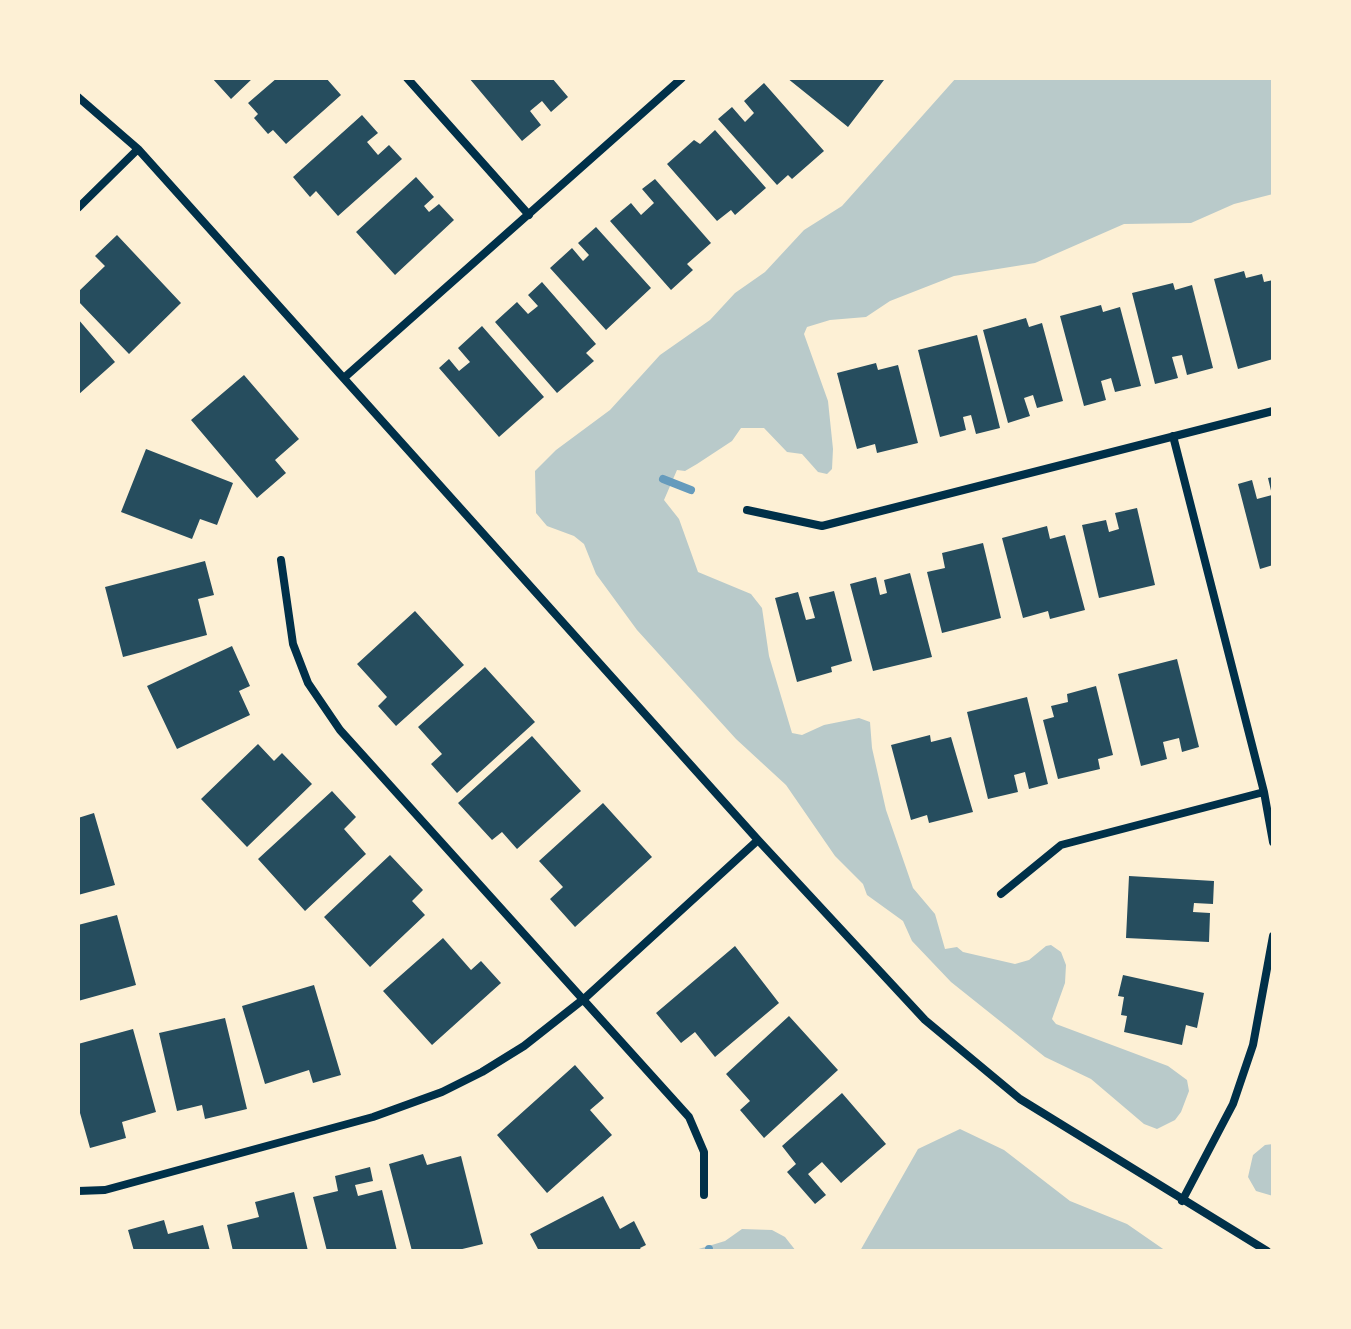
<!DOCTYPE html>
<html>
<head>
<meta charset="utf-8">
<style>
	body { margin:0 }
	#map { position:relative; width:1351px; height:1329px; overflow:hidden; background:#fdf0d5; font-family:"Source Serif 4",serif }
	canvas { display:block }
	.frame { position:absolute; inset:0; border:80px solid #fdf0d5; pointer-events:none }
</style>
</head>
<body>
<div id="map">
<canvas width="1351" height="1329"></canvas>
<div class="frame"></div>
</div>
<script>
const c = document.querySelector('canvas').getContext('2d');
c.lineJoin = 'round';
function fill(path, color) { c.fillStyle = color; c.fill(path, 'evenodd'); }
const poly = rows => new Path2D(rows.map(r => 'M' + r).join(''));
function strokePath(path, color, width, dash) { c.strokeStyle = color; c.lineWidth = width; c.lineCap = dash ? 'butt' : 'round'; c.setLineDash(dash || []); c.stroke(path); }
fill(poly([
	[956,78,1273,78,1273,194,1234,204,1191,223,1124,224,1035,263,954,276,890,301,866,317,830,320,807,327,804,334,828,401,833,449,832,469,827,474,818,472,802,454,787,452,764,428,741,428,732,441,697,464,685,471,677,470,664,500,679,519,698,572,751,594,762,608,769,656,792,733,802,735,824,725,859,718,870,722,872,748,886,810,913,888,935,914,945,949,957,947,963,952,1015,964,1029,960,1046,946,1051,945,1061,952,1066,965,1065,983,1052,1019,1056,1024,1168,1066,1187,1080,1189,1091,1181,1112,1175,1120,1157,1129,1144,1124,1091,1079,1045,1057,951,982,912,941,903,921,867,895,863,884,835,856,786,785,736,739,637,630,596,574,584,544,574,536,547,526,536,513,535,471,556,450,610,410,660,355,710,320,735,293,765,272,804,230,842,206],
	[960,1129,1004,1150,1070,1201,1127,1224,1166,1251,860,1251,918,1149],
	[1273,1144,1273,1196,1256,1191,1248,1177,1253,1155,1265,1145],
	[742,1229,772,1230,785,1237,796,1251,692,1251,725,1241]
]), '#b9caca');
strokePath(poly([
	[663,479,691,490],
	[709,1249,709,1251]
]), '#669bbc', 8);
fill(poly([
	[212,78,253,78,231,99],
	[277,78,326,78,341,95,286,144,273,130,268,134,254,118,258,114,248,103],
	[469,78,552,78,568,97,551,112,542,101,530,111,541,125,522,141],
	[787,78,881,78,884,80,848,127],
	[764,83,824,151,792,179,788,175,777,185,718,119,732,107,745,122,754,113,744,101],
	[362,115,378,133,367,142,378,155,389,145,402,159,338,216,316,191,310,197,293,177],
	[715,130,766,188,735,215,731,210,717,221,667,164,694,140,700,144],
	[416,177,434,197,424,206,429,212,439,204,454,220,395,275,356,232],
	[655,179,711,243,687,264,693,270,671,290,610,221,631,203,641,215,654,203,642,189],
	[596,227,651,288,606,330,550,268,572,248,583,261,589,255,578,243],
	[117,235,181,303,129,354,78,301,78,292,105,266,95,256],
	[1244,271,1246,278,1262,274,1264,282,1273,280,1273,359,1238,369,1214,279],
	[542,282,596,344,586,353,594,361,557,393,495,322,517,302,528,314,538,306,528,295],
	[1173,283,1175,290,1192,285,1213,368,1187,375,1182,355,1172,357,1178,378,1155,384,1132,293],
	[1101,305,1103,312,1120,307,1141,386,1115,392,1111,378,1101,381,1106,400,1084,406,1060,316],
	[1026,318,1029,327,1042,323,1063,401,1037,408,1033,395,1024,398,1030,416,1008,423,983,330],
	[78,319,115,362,78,395],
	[482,326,544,397,499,437,439,368,449,359,459,371,470,362,458,348],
	[977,335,1000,428,976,434,971,415,963,417,966,430,940,437,918,350],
	[876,363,878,370,898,365,918,443,877,453,875,444,857,449,837,373],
	[244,375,299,439,275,460,286,473,257,498,191,420],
	[146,449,233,483,217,525,200,519,192,539,121,512],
	[1273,477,1273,565,1260,569,1238,484,1252,480,1257,499,1272,495,1268,478],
	[1137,508,1155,585,1099,598,1082,525,1106,520,1109,532,1119,529,1115,513],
	[1047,526,1050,539,1065,535,1085,610,1050,619,1048,611,1023,618,1002,538],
	[983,543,1001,618,942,633,927,572,945,568,942,553],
	[205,561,214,595,198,599,207,635,123,657,105,587],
	[910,573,932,657,873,671,850,584,876,577,880,595,887,593,884,580],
	[834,591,852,661,831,667,832,672,797,682,775,598,798,592,806,620,815,618,809,597],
	[415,611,464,665,396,726,378,706,387,697,357,664],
	[232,646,250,686,239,691,250,715,177,749,147,686],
	[1177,659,1199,747,1182,752,1179,738,1163,742,1167,759,1141,766,1118,674],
	[485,667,535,722,457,793,431,764,442,754,418,727],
	[1096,686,1113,755,1098,759,1100,769,1058,779,1043,720,1054,717,1051,706,1068,702,1067,694],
	[1027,697,1048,784,1029,789,1025,772,1014,775,1018,792,988,799,967,712],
	[930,735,931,742,951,737,973,812,929,823,927,815,911,820,891,745],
	[532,736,581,791,517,849,502,832,492,840,458,803],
	[258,744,274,761,282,753,312,784,247,847,201,799],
	[332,791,356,817,344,829,366,854,305,911,258,859],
	[603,803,652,857,575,927,550,899,563,887,539,861],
	[94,813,115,885,78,895,78,818],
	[390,855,423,890,412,901,425,915,370,967,324,917],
	[1129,876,1214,881,1213,904,1194,903,1193,912,1210,913,1209,942,1126,938],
	[117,915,136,985,78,1001,78,925],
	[443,938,471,970,481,961,501,983,432,1045,383,991],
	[735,946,779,1003,715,1057,695,1032,681,1043,656,1013],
	[1123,975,1204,993,1197,1028,1186,1025,1182,1045,1124,1032,1127,1016,1121,1015,1124,997,1118,996],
	[314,985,341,1075,313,1083,309,1070,265,1084,242,1006],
	[789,1016,838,1070,764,1138,740,1110,750,1101,726,1074],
	[225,1018,247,1109,205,1119,202,1105,177,1111,159,1033],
	[133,1029,156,1112,122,1122,126,1138,90,1148,78,1106,78,1044],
	[575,1065,604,1098,590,1110,612,1135,547,1193,497,1135],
	[842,1093,886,1144,841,1183,822,1162,808,1174,826,1195,815,1204,787,1172,796,1164,782,1146],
	[423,1154,427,1165,461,1156,483,1244,454,1251,412,1251,389,1164],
	[370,1167,373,1181,355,1185,358,1196,382,1190,397,1251,327,1251,313,1197,338,1191,335,1176],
	[294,1192,308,1251,233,1251,227,1225,259,1217,255,1202],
	[603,1196,620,1229,634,1221,646,1245,640,1248,642,1251,539,1251,530,1234],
	[164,1220,168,1234,203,1225,210,1251,134,1251,128,1230]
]), '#264d5e');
strokePath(poly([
	[407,78,529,215],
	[78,97,138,149,758,840,925,1020,1020,1099,1267,1251],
	[78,208,138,149],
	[345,377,682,78],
	[1173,436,1264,792,1273,842],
	[747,510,822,526,1273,411],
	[281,560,293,644,308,683,340,730,689,1117,704,1152,704,1195],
	[1001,894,1061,845,1264,792],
	[78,1191,105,1190,373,1117,442,1092,482,1072,524,1046,585,998,758,840],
	[1182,1201,1233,1104,1253,1045,1273,936]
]), '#003049', 8);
</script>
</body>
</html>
